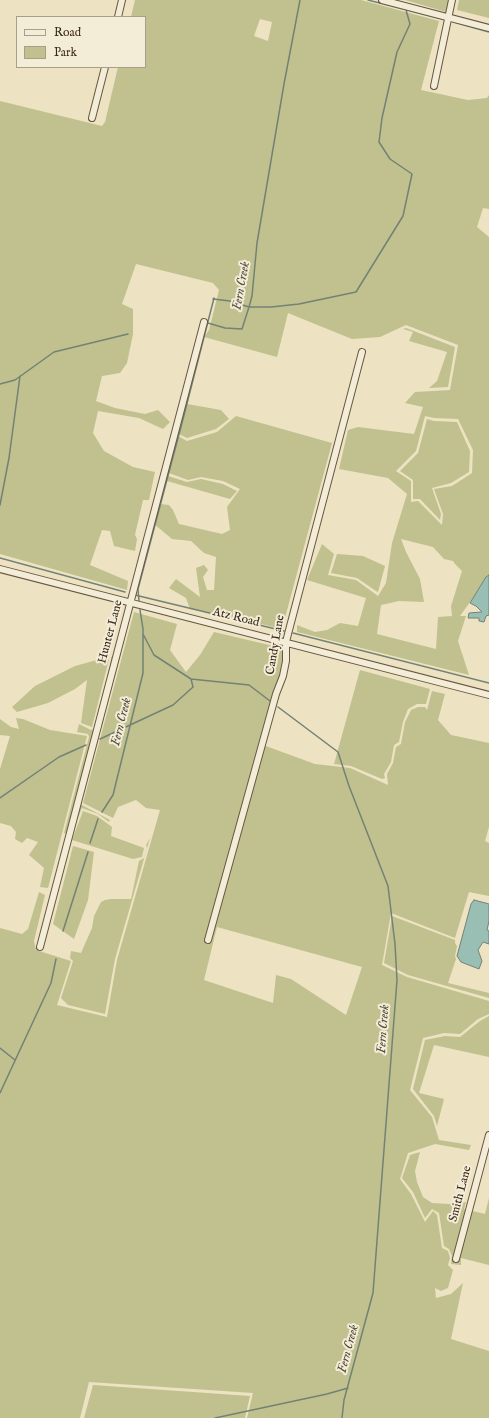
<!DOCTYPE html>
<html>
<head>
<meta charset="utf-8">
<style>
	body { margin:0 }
	#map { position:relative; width:489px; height:1418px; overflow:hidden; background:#ede2c2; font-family:"IM FELL English",serif }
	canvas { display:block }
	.legend { position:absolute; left:16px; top:16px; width:130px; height:52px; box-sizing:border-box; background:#f3ecd7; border:1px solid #a99d8b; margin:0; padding:5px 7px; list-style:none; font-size:12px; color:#3a2719 }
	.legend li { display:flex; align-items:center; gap:8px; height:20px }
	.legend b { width:20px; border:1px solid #a99d8b }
</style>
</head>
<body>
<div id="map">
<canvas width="489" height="1418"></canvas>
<ul class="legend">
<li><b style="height:5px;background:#f3ecd7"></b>Road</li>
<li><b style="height:11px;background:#c0c18e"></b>Park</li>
</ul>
</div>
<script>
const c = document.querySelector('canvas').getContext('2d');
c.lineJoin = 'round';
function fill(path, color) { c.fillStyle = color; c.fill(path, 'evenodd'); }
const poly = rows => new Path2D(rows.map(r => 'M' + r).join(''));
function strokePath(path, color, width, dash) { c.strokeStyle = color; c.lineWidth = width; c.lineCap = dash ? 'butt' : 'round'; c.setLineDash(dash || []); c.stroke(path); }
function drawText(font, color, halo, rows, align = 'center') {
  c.font = font + ' "IM FELL English",serif'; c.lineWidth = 4; c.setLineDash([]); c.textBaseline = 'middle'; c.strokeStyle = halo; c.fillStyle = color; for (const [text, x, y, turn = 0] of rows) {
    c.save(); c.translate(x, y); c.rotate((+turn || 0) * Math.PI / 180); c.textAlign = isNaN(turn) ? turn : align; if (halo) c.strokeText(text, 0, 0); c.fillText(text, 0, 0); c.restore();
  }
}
fill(poly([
	[135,0,361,0,439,21,421,90,468,100,487,98,489,95,489,209,483,208,477,227,489,237,489,575,486,577,475,595,460,616,466,616,458,641,469,675,297,632,297,625,315,632,327,630,340,623,358,626,366,598,307,580,322,544,334,554,328,575,356,580,378,596,386,583,392,543,407,494,388,478,339,469,348,430,358,427,414,434,423,407,405,403,415,392,450,390,458,345,406,325,380,337,352,339,288,313,277,357,204,337,209,330,219,290,213,283,136,264,122,304,133,309,133,334,127,363,120,373,102,376,96,401,115,408,145,414,158,410,170,422,163,429,139,418,98,411,93,433,104,451,133,467,155,472,149,500,143,500,135,535,137,539,135,551,114,546,110,531,102,530,90,565,128,581,127,590,0,554,0,101,102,126,105,122,118,67,145,67,145,17,131,17],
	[260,19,272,22,268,41,254,36],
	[425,416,434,418,458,419,473,450,472,473,452,486,434,489,443,514,442,525,418,501,411,502,411,481,396,471,416,451],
	[401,539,433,547,444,559,453,561,455,564,462,571,451,606,452,616,438,617,436,649,377,634,381,605,399,601,424,602,420,579,406,552],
	[405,0,449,0,446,12],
	[459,0,489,0,489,18,457,10],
	[406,328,455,347,448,387,429,388,437,381,447,352,409,341,413,332,403,329],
	[187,404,221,410,229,419,216,429,187,438,179,434],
	[236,416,332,443,282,629,224,615,190,609,186,598,169,588,176,579,200,597,196,568,204,565,208,570,203,577,207,590,214,590,216,557,204,553,191,541,172,539,154,524,160,504,169,505,173,510,179,524,222,534,230,530,227,507,240,489,223,481,201,477,188,480,169,473,178,436,187,441,217,432],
	[427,419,434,421,457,422,470,451,469,472,451,483,432,488,441,514,440,520,420,499,413,499,413,480,400,471,418,453],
	[168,476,187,482,201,479,223,484,237,491,230,499,167,481],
	[337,554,363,556,385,566,378,592,376,591,357,578,331,573],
	[134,612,177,624,170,650,186,672,200,655,214,632,286,649,286,661,263,745,315,764,350,768,388,785,387,774,393,763,396,747,401,744,405,722,411,710,418,707,425,707,427,710,432,691,445,694,438,720,451,735,489,743,489,827,485,841,489,843,489,896,469,892,455,938,391,913,382,965,407,977,489,1001,489,1014,478,1019,460,1034,444,1033,423,1038,410,1090,432,1117,439,1140,471,1145,469,1150,435,1144,408,1153,400,1179,411,1194,425,1222,433,1211,437,1215,442,1248,448,1251,450,1258,448,1265,453,1270,448,1288,441,1291,435,1288,436,1298,451,1294,463,1283,451,1339,489,1351,489,1418,247,1418,253,1393,89,1382,80,1418,0,1418,0,928,22,934,28,929,39,892,45,895,34,941,36,950,71,961,57,1005,107,1017,117,960,160,810,146,808,136,800,118,807,113,818,83,803],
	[217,927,362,967,346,1015,291,979,276,975,273,1003,204,980],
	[121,654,81,803,82,805,110,820,109,822,98,814,82,808,71,835,64,833,89,737,88,734,77,732,79,724,91,730,94,729,111,660,111,657],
	[104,658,109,659,92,727,81,723,87,680,75,689,48,703,17,712,12,707,35,686,75,666],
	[360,670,430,689,426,704,417,704,408,709,403,722,399,742,394,745,391,762,384,774,385,778,382,779,351,766,334,764],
	[16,718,23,719,50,730,87,736,48,888,40,887,44,868,29,855,38,842,27,838,22,843,15,839,16,832,11,826,0,823,0,769,10,736,0,735,0,719,11,727,19,729],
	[83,811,97,816,112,827,111,836,144,848,142,857,133,859,72,840],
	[150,838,115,959,105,1014,68,1005,61,998,73,961,70,958,71,951,81,953,92,928,94,916,101,902,105,900,111,899,131,899,139,861,144,858,147,848,146,845],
	[73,846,94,852,88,900,74,939,53,924],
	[392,916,455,940,455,943,457,946,455,956,456,959,448,983,489,993,489,998,408,975,384,963],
	[489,1016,489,1057,434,1045,419,1093,444,1099,437,1126,434,1116,413,1089,425,1040,445,1036,460,1037,480,1021],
	[420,1152,415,1171,417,1182,423,1197,432,1203,449,1204,466,1202,464,1209,485,1214,489,1198,489,1265,461,1258,461,1265,451,1264,452,1256,449,1249,444,1246,439,1213,432,1209,425,1218,413,1192,402,1178,410,1155],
	[93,1385,250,1396,245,1418,84,1418]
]), '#c0c18e');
const water = poly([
	[489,575,489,615,486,616,484,622,479,621,479,618,468,618,469,613,482,612,476,606,470,603,486,577,489,575],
	[474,900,489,904,489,921,487,930,489,931,489,944,483,942,478,950,482,961,479,969,461,962,457,956,471,904,474,900]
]);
fill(water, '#99beb3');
strokePath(water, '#738275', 1);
strokePath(poly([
	[368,0,445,20],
	[453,22,489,32],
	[213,299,230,301,249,307,271,307,299,304,356,292,403,216,412,174,390,159,379,142,382,118,397,52,410,24,406,10],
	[208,323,225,328,242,329,249,307,252,296,257,243,284,84,300,0],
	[0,384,15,380,54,352,128,334],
	[0,505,9,458,20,376],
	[0,558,125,592],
	[135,595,284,631],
	[139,601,138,589,182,423,214,298],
	[293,633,489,683],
	[143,634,154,655,191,679,249,685,270,701],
	[278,707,338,752,349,786,388,886,395,944,397,980,373,1293,344,1400,342,1418],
	[100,739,173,705,193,687,191,679],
	[0,798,59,757,86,745],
	[102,812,113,795,143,673,143,629,140,610],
	[90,843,98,819],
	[63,931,88,852],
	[0,1048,15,1060],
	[0,1093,51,983,56,959],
	[215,1418,327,1394,348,1388]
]), '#738275', 1.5);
const street = poly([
	[382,0,489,28],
	[118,17,122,0],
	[434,86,452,0],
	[92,118,105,67],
	[0,569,489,695],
	[208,940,276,694,283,676,286,661,286,642,288,634,362,352],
	[40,947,204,322],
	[456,1259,489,1135]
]);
strokePath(street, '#675643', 8);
strokePath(street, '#f3ecd7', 6);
drawText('12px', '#3a2719', '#f3ecd7', [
	["Atz Road",236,618,14],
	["Hunter Lane",111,632,-75],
	["Candy Lane",276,645,-80],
	["Smith Lane",461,1194,-75]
]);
drawText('italic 13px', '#524d40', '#f3ecd7', [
	["Fern Creek",242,286,-80],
	["Fern Creek",122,722,-76],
	["Fern Creek",384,1029,-86],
	["Fern Creek",349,1349,-75]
]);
</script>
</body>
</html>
